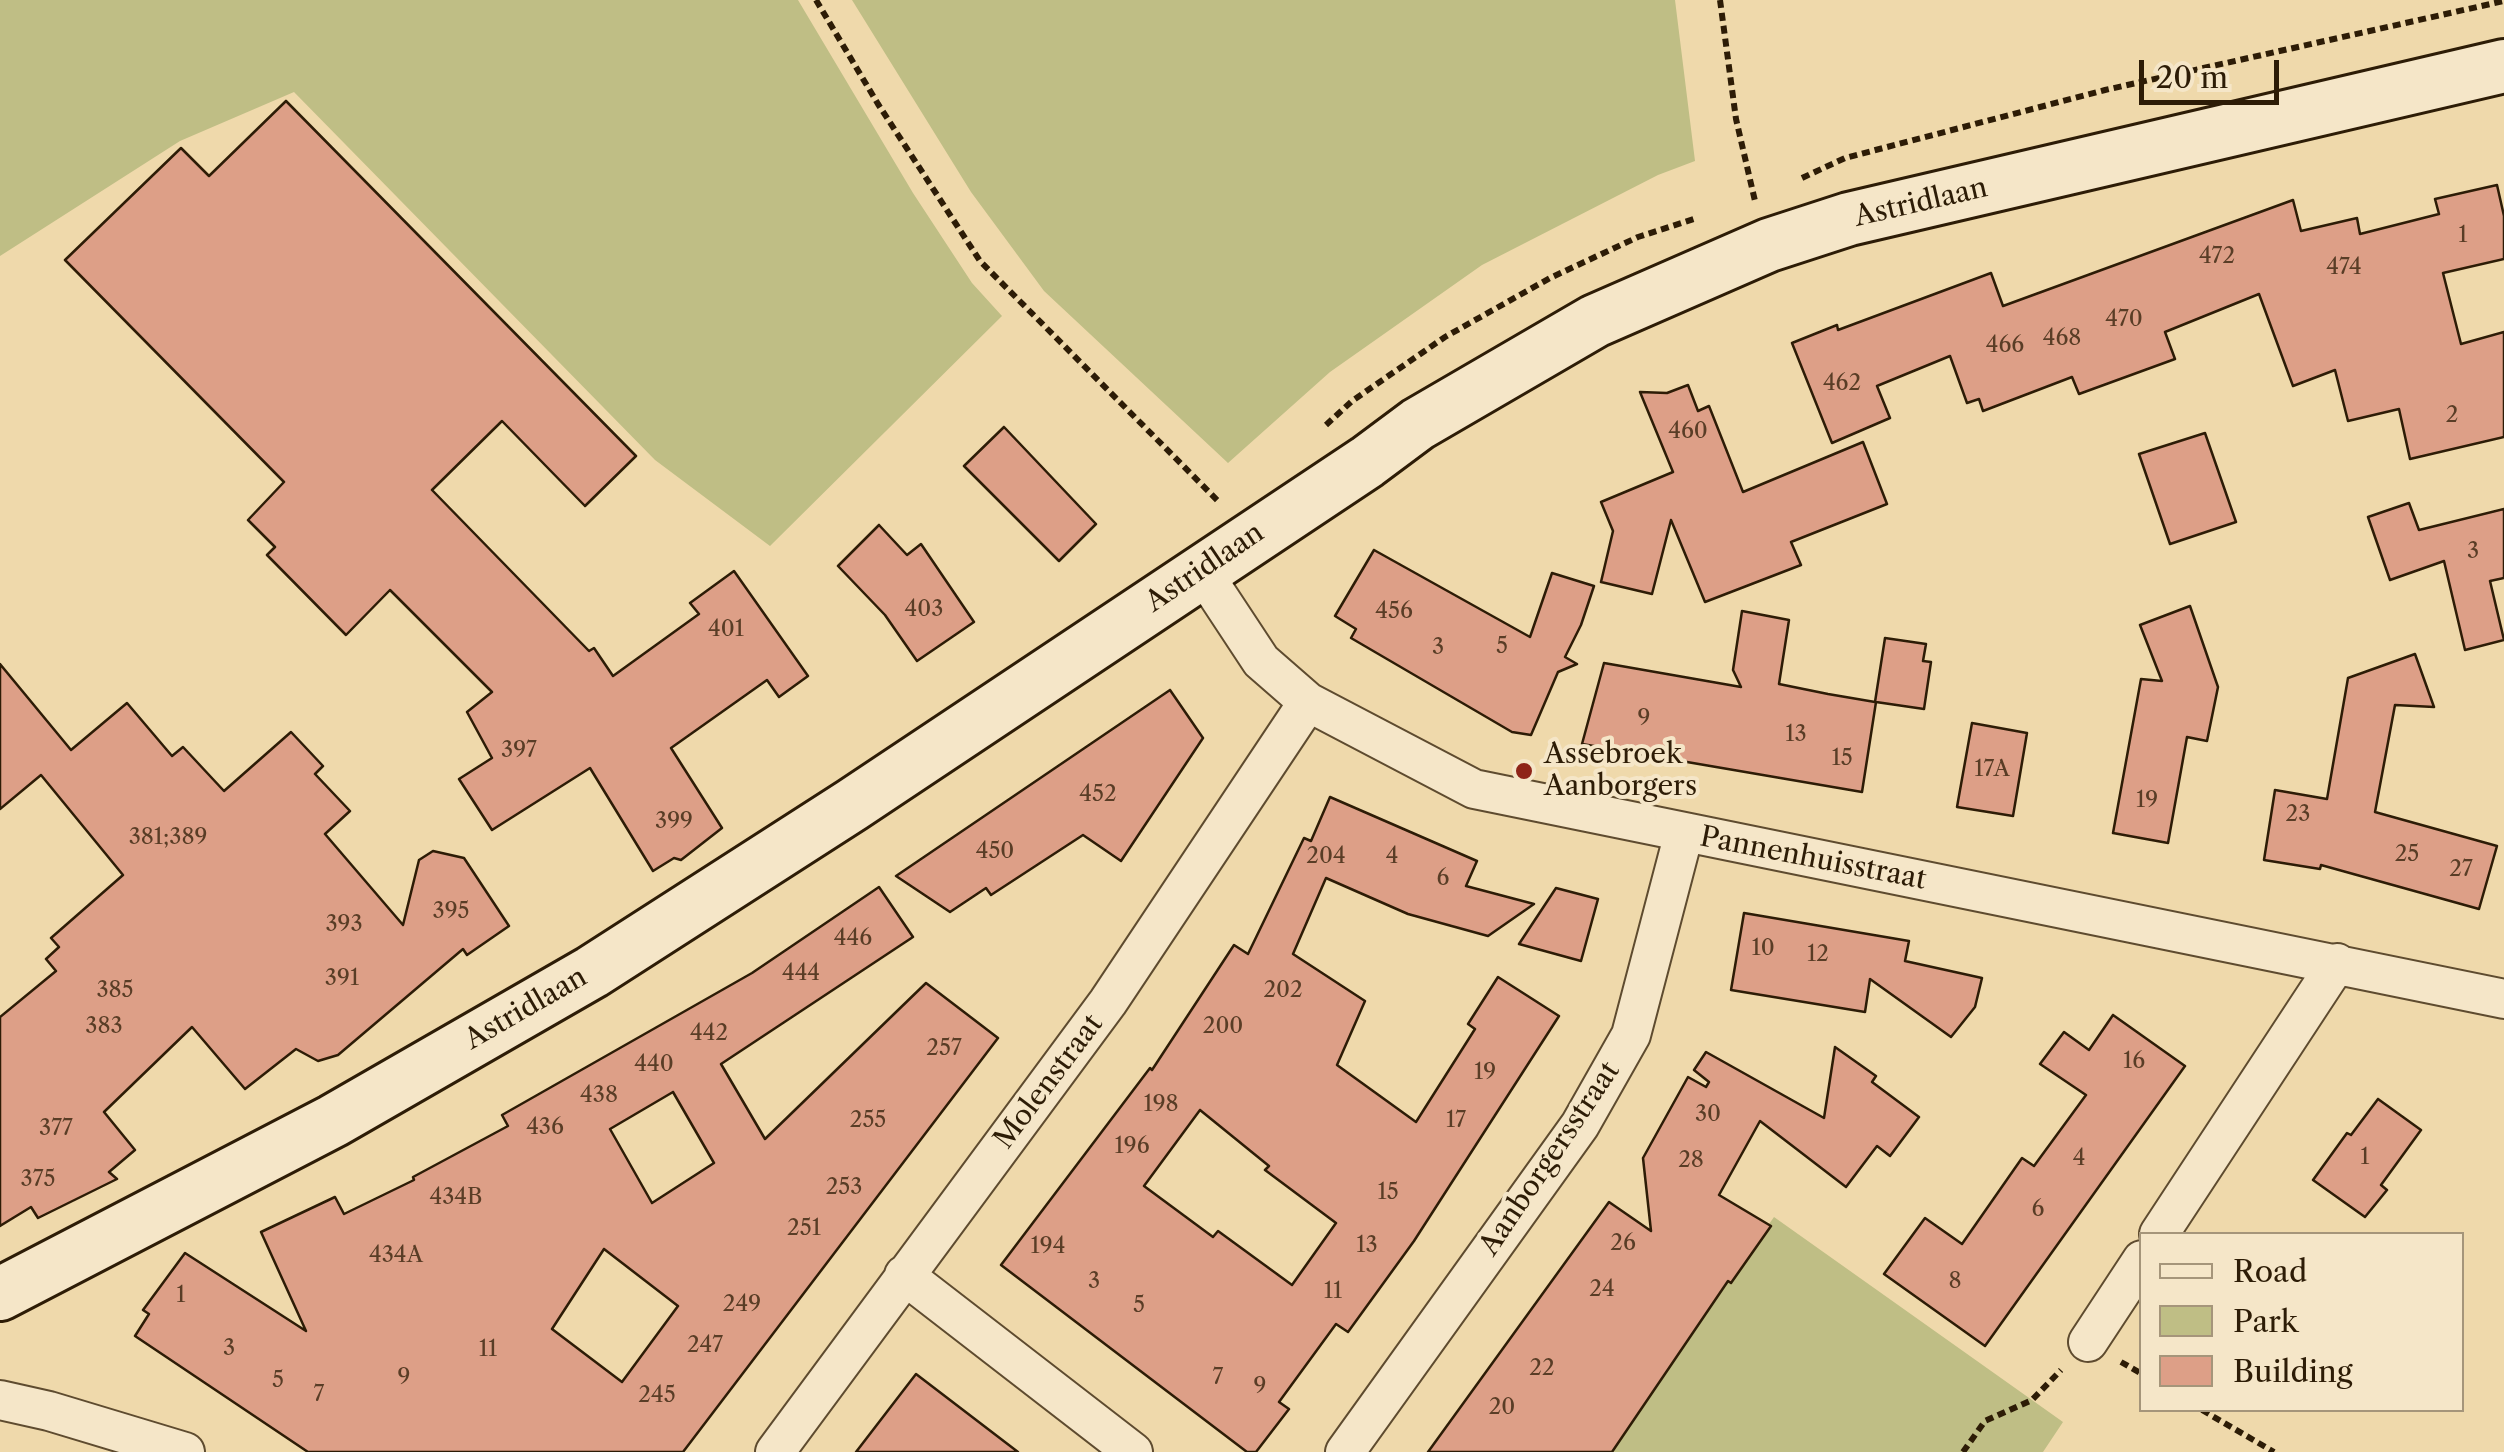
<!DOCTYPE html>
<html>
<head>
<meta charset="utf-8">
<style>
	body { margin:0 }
	#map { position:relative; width:2504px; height:1452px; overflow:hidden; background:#efd9ab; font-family:"Libre Caslon Text",serif }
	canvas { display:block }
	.legend { position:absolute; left:2139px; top:1232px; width:325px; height:180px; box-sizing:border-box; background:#f5e6c8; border:2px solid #a5957a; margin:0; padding:12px 18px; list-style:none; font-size:30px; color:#2d1c06 }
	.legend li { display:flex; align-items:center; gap:20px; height:50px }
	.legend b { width:50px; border:2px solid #a5957a }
	.scale { position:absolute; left:2139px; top:60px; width:140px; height:45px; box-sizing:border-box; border:5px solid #2d1c06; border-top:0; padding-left:12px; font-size:30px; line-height:35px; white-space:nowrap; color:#2d1c06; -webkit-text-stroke:8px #f5e6c8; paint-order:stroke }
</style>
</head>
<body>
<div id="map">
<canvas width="2504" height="1452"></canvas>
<ul class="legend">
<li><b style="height:12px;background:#f5e6c8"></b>Road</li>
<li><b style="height:28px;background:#bfbe85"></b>Park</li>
<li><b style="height:28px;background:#dd9f87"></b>Building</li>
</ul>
<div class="scale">20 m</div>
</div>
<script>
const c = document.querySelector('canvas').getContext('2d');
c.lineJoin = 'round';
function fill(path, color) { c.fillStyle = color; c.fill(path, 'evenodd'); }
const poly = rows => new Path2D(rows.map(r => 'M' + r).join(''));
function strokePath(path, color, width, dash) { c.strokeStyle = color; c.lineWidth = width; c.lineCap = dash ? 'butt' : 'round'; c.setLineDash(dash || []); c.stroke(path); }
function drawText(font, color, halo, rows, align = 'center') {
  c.font = font + ' "Libre Caslon Text",serif'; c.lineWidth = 8; c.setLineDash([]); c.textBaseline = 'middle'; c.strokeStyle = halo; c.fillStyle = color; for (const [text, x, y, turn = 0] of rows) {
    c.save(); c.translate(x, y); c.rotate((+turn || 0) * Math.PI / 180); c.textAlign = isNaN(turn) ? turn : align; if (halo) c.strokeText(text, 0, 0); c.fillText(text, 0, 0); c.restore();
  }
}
fill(poly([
	[0,0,798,0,913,193,972,283,1002,316,770,546,655,460,294,92,180,141,0,256],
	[852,0,1675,0,1695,161,1658,175,1482,265,1330,372,1228,463,1044,291,971,192],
	[1774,1217,2063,1422,2043,1452,1609,1452]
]), '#bfbe85');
const building = poly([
	[286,101,636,456,585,506,502,421,432,490,589,651,594,648,613,676,699,614,690,603,734,571,808,676,779,697,767,680,671,748,722,828,681,860,674,858,653,871,590,768,492,830,459,779,492,758,467,712,492,692,390,590,346,635,267,555,275,547,248,520,284,482,65,260,181,148,209,176,286,101],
	[2497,185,2504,216,2504,259,2443,273,2461,344,2504,332,2504,437,2410,459,2399,409,2348,421,2335,370,2293,386,2259,294,2165,332,2175,359,2079,394,2072,377,1983,411,1979,399,1967,403,1950,356,1877,386,1890,418,1832,443,1792,343,1837,325,1838,330,1991,273,2003,306,2293,200,2301,231,2357,218,2360,234,2439,214,2435,199,2497,185],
	[1688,385,1698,411,1709,406,1743,492,1863,442,1887,504,1791,542,1801,565,1705,602,1671,520,1652,594,1601,582,1613,531,1601,502,1673,472,1640,392,1667,393,1688,385],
	[1004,427,1096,524,1059,561,964,466,1004,427],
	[2205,433,2236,522,2170,544,2139,454,2205,433],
	[2409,503,2419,530,2504,509,2504,578,2490,581,2504,640,2465,650,2444,561,2390,580,2368,517,2409,503],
	[879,525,907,555,921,544,974,622,917,661,885,615,838,566,879,525],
	[1374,550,1530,637,1552,573,1594,586,1581,625,1565,657,1577,664,1558,672,1531,735,1512,732,1351,638,1356,629,1335,616,1374,550],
	[2190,606,2218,687,2207,741,2187,737,2168,843,2113,833,2141,679,2162,681,2140,625,2190,606],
	[1742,611,1789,620,1779,684,1828,694,1875,702,1885,638,1926,644,1923,661,1931,662,1924,709,1876,702,1862,792,1582,744,1604,663,1741,687,1733,670,1742,611],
	[2415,654,2434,707,2395,705,2375,812,2497,846,2479,909,2321,865,2320,869,2264,860,2275,790,2327,799,2348,678,2415,654],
	[0,664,71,750,127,703,172,756,183,747,224,791,291,732,323,766,315,774,350,811,325,834,403,925,419,860,433,851,464,858,509,926,467,955,463,949,338,1055,318,1061,296,1049,245,1089,192,1027,104,1112,135,1150,109,1172,117,1179,38,1218,31,1207,0,1226,0,1017,56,971,46,959,59,947,51,938,123,875,41,775,0,809,0,664],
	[1170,690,1203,738,1121,861,1083,835,991,895,986,888,950,912,896,876,1170,690],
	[1972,723,2027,733,2013,816,1957,807,1972,723],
	[1330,797,1477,861,1466,886,1534,904,1488,936,1408,914,1326,878,1293,954,1365,1001,1337,1065,1416,1122,1475,1029,1468,1024,1498,977,1559,1016,1414,1241,1348,1332,1336,1324,1279,1402,1289,1409,1256,1452,1247,1452,1001,1265,1150,1068,1152,1070,1234,945,1248,954,1304,838,1311,841,1330,797],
	[1200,1110,1269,1166,1265,1170,1336,1223,1292,1285,1218,1231,1213,1237,1144,1186,1200,1110],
	[879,887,913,937,721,1064,765,1139,926,983,998,1038,683,1452,308,1452,135,1336,149,1314,143,1310,185,1253,306,1331,261,1232,335,1197,344,1214,414,1180,413,1177,508,1126,502,1115,752,973,879,887],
	[673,1092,714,1163,652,1203,610,1129,673,1092],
	[604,1249,678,1306,622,1382,552,1329,604,1249],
	[1556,888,1598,899,1581,961,1519,944,1556,888],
	[1744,913,1909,941,1905,961,1982,978,1975,1007,1951,1037,1870,979,1865,1012,1731,990,1744,913],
	[2113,1015,2185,1066,1985,1346,1884,1274,1925,1218,1962,1244,2022,1158,2034,1166,2086,1095,2040,1064,2064,1032,2089,1050,2113,1015],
	[1835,1047,1876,1076,1872,1082,1919,1117,1890,1156,1877,1146,1846,1187,1760,1121,1719,1195,1771,1226,1731,1283,1728,1281,1612,1452,1428,1452,1609,1202,1651,1231,1643,1158,1688,1077,1706,1087,1709,1082,1694,1070,1706,1052,1824,1118,1835,1047],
	[2378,1099,2421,1130,2381,1185,2387,1190,2365,1217,2313,1180,2347,1133,2351,1135,2378,1099],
	[916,1374,1018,1452,856,1452,916,1374]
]);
fill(building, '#dd9f87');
strokePath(building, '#2d1c06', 2.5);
const minor = poly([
	[1201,570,1261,661,1308,702,1474,789,2504,999],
	[2159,1234,2337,963],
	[904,1275,1133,1452],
	[2088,1342,2142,1260],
	[0,1400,49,1411,185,1452],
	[775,1452,1108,1002,1308,702],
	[1345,1452,1580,1125,1631,1035,1684,833]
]);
const secondary = poly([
	[0,1294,333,1121,592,972,852,805,1367,462,1418,424,1595,321,1769,245,1849,219,2504,66]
]);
strokePath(minor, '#5e4b2f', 42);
strokePath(secondary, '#2d1c06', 58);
strokePath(poly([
	[816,0,878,104,980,261,1220,503],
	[1720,0,1736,119,1755,201],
	[1802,178,1845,158,2105,90,2504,1],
	[1326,425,1352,401,1445,337,1550,278,1638,237,1697,218],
	[2121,1362,2142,1374],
	[2202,1410,2274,1452],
	[1963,1452,1985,1421,2032,1400,2061,1370]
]), '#2d1c06', 6, [8, 5]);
strokePath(minor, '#f5e6c8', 38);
strokePath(secondary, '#f5e6c8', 52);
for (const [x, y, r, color] of [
	[1524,771,10,"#8f2418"]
]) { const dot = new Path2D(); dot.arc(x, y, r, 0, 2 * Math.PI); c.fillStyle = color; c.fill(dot); strokePath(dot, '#f5e6c8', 4); }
drawText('22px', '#593d26', null, [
	["1",2463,236],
	["472",2217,257],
	["474",2344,268],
	["470",2124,320],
	["468",2062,339],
	["466",2005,346],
	["462",1842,384],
	["2",2452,416],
	["460",1688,432],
	["3",2473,552],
	["403",924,610],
	["456",1394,612],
	["401",726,630],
	["5",1502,647],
	["3",1438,648],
	["9",1644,719],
	["13",1796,735],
	["397",519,751],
	["15",1842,759],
	["17A",1992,770],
	["452",1098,795],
	["19",2147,801],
	["23",2298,815],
	["399",674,822],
	["381;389",168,838],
	["450",995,852],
	["25",2407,855],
	["204",1326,857],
	["4",1392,857],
	["27",2461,870],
	["6",1443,879],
	["395",451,912],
	["393",344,925],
	["446",853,939],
	["10",1763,949],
	["12",1818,955],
	["444",801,974],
	["391",342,979],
	["385",115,991],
	["202",1283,991],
	["383",104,1027],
	["200",1223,1027],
	["442",709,1034],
	["257",944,1049],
	["16",2134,1062],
	["440",654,1065],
	["19",1485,1073],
	["438",599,1096],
	["198",1161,1105],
	["30",1708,1115],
	["255",868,1121],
	["17",1456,1121],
	["436",545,1128],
	["377",56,1129],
	["196",1132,1147],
	["1",2365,1158],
	["4",2079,1159],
	["28",1691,1161],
	["375",38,1180],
	["253",844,1188],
	["15",1388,1193],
	["434B",456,1198],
	["6",2038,1210],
	["251",804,1229],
	["26",1623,1244],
	["13",1367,1246],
	["194",1048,1247],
	["434A",396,1256],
	["3",1094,1282],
	["8",1955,1282],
	["24",1602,1290],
	["11",1333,1292],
	["1",181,1296],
	["249",742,1305],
	["5",1139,1306],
	["247",705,1346],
	["3",229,1349],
	["11",488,1350],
	["22",1542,1369],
	["9",404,1378],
	["7",1218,1378],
	["5",278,1381],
	["9",1260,1387],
	["7",319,1395],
	["245",657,1396],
	["20",1502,1408]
]);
drawText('28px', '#2d1c06', '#f5e6c8', [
	["Astridlaan",1921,203,-13],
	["Astridlaan",1205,568,-34],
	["Pannenhuisstraat",1813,859,11],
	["Astridlaan",526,1009,-30],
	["Molenstraat",1049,1082,-53],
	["Aanborgersstraat",1550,1159,-56]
]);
drawText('28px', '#2d1c06', '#f5e6c8', [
	["Assebroek",1544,755],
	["Aanborgers",1544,787]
], 'left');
</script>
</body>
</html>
